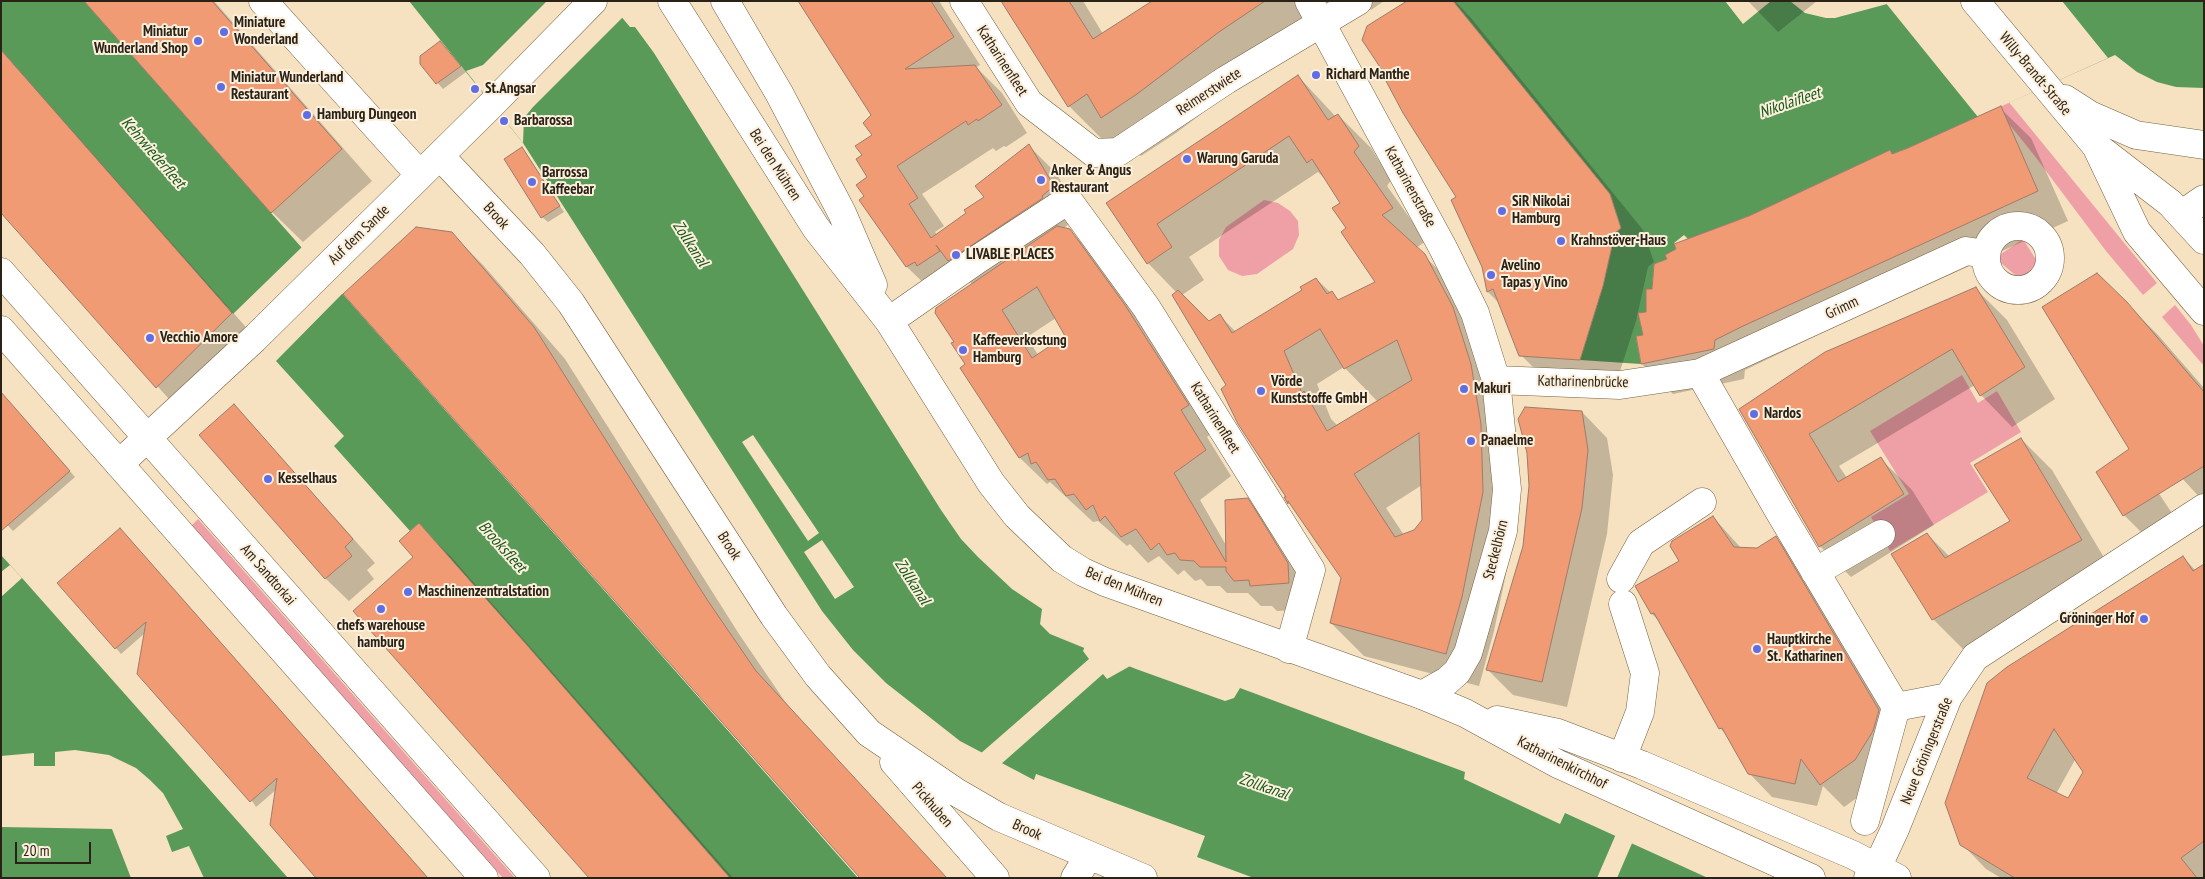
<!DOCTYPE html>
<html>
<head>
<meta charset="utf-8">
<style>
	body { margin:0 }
	#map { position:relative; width:2205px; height:879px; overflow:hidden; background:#f6e1c0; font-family:"PT Sans Narrow",sans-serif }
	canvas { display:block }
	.frame { position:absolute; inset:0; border:2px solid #2a2216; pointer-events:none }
	.scale { position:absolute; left:15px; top:842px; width:76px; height:22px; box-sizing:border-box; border:2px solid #2a2216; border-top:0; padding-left:6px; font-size:15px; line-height:18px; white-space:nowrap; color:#2a2216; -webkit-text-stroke:4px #fcefdc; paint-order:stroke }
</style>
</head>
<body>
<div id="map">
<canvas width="2205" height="879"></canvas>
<div class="frame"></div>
<div class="scale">20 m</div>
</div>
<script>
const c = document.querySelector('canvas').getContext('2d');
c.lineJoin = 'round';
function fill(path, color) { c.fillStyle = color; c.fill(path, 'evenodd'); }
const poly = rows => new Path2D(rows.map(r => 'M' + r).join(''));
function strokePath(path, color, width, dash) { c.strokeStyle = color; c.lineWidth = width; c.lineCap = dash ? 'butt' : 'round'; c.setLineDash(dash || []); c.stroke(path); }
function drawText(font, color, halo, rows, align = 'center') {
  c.font = font + ' "PT Sans Narrow",sans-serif'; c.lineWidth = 4; c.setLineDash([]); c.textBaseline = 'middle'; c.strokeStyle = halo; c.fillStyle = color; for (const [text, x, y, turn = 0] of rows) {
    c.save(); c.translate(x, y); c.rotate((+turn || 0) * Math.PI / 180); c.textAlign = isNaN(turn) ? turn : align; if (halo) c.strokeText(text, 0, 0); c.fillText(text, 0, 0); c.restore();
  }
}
fill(poly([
	[1999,90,2157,283,2143,295,2106,251,2034,155,1988,98],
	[1264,200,1278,203,1290,211,1298,221,1299,235,1293,249,1257,274,1242,276,1228,270,1219,256,1219,240,1226,227],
	[2023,239,2040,266,2021,280,1995,258],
	[2175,305,2191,325,2204,346,2204,366,2162,317],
	[1962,375,1978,403,1997,391,2021,432,1970,463,1988,492,1890,551,1871,517,1909,494,1870,431],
	[198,519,515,878,503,878,191,526]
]), '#efa0a7');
fill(poly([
	[1,1,84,1,858,878,730,878,419,523,410,531,334,446,344,436,160,233,1,50],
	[409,1,608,1,630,27,635,27,654,53,941,510,961,539,978,557,1012,589,1042,609,1040,624,1050,634,1136,669,1225,701,1234,698,1240,688,1465,772,1464,779,1560,824,1565,813,1708,878,1254,878,1197,857,1205,836,1036,774,1034,780,960,741,886,683,853,650,822,611,523,143],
	[1453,1,1725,1,1743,24,1771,1,1790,1,1805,13,1826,18,1835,18,1887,4,1891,1,2204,1,2204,88,2176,87,2157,82,2137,72,2115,55,1908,148,1892,154,1890,150,1749,216,1688,239,1684,235,1674,243,1676,249,1665,255,1667,259,1654,264,1652,289,1646,289,1646,312,1638,313,1643,335,1636,337,1641,364,1580,360,1603,286,1615,233,1621,228,1610,194],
	[1,555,22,578,288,878,1,878]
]), '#599a59');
fill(poly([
	[547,1,611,1,624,16,533,107,524,118,523,143,466,71,483,65],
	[1887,1,2062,1,2108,58,1978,117,1885,2],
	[302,247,343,293,275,362,232,315],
	[753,435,819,533,808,541,742,442],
	[822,540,854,587,835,599,804,552],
	[10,565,22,578,1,597,1,572],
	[1085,646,1132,665,1107,679,1103,674,1000,765,980,754,1089,659,1083,651],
	[75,750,109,755,136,768,150,780,163,793,183,829,166,836,172,852,189,846,204,878,131,878,112,829,1,827,1,756,34,753,34,766,55,766,55,752],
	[1616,834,1633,841,1617,878,1597,878]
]), '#f6e1c0');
fill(poly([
	[86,1,214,1,372,181,303,242,272,212],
	[799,1,939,1,980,65,976,67,1002,93,1027,133,1006,147,1004,146,996,151,993,148,922,194,944,226,935,232,937,235,967,214,985,197,1029,146,1056,173,1080,214,1063,229,1069,230,1096,257,1214,431,1207,437,1231,476,1200,500,1227,547,1247,500,1274,526,1314,609,1277,611,1272,606,1261,606,1248,593,1227,593,1220,586,1207,586,1201,579,1195,581,1184,570,1178,575,1159,556,1148,563,1130,544,1127,546,1098,521,1093,522,1050,482,1047,484,1020,458,962,368,967,365,956,342,972,284,966,278,934,293,907,267,861,200,865,196,869,178,863,156,874,136,873,115],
	[1056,318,1067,336,1038,355,1027,337],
	[1002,1,1083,1,1103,34,1154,1,1296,1,1306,20,1258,71,1176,133,1141,156,1121,136,1108,145,1069,106],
	[1362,1,1384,1,1371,10],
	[1409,1,1455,1,1471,18,1643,230,1654,262,1648,267,1636,321,1613,393,1555,389,1521,355,1500,304,1488,292,1484,267,1457,197,1390,80],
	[1748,1,1817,1,1778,32],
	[440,42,466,72,443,89,421,64],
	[1,50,252,334,177,408,1,211],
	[1298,76,1336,117,1338,115,1371,148,1391,180,1387,186,1426,241,1416,248,1458,289,1486,341,1516,526,1494,631,1479,686,1364,656,1331,623,1343,577,1286,498,1289,498,1177,293,1148,263,1107,203],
	[1318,172,1329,183,1342,203,1348,229,1377,282,1340,301,1316,279,1303,290,1236,332,1220,316,1209,322,1182,295,1204,280,1189,257],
	[1344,367,1378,402,1338,426,1331,419,1317,384],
	[1422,485,1423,520,1415,531,1404,535,1386,508],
	[2000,108,2031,138,2068,221,1820,334,1745,370,1744,379,1673,394,1642,364,1647,313,1653,290,1668,260,1750,217,1890,152,1893,155,1909,149],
	[522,149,564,212,548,222,542,217],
	[451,233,483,265,565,359,739,634,786,703,946,878,862,878],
	[1976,289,2007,320,2055,399,2012,427,1981,395,1975,385,1839,466,1847,478,1881,459,1912,490,1934,525,1851,577,1820,546,1740,410],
	[2126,303,2158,335,2204,388,2204,502,2167,462],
	[1,393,75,477,13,531,1,518],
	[234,405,375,563,367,570,374,579,349,601,326,579,200,435],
	[1582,412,1607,438,1613,475,1607,534,1567,707,1513,695,1488,670,1524,546,1530,486,1528,453],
	[2021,439,2052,470,2112,571,1964,650,1933,619,1927,534,1950,557,2012,522],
	[2154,486,2183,530,2155,546,2124,515],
	[1713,517,1741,548,1758,549,1776,538,1799,561,1901,734,1878,783,1844,807,1823,786,1817,806,1772,797,1749,773,1727,736,1720,728,1661,623,1652,614,1680,561],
	[419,525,452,558,733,878,591,878,415,557],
	[126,535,428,878,277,789,256,807,145,633,121,654,116,648],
	[2183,557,2196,571,2204,878,2001,878,1986,869,1962,844],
	[2076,758,2085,772,2069,800,2056,794]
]), '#0003');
const building = poly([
	[84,1,212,1,342,149,271,213,84,1],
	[798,1,931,1,954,37,905,69,975,65,1002,105,978,121,977,119,968,125,966,121,897,166,918,198,909,204,931,238,966,213,964,210,984,197,975,186,1029,144,1054,186,1042,196,1043,198,948,261,936,245,940,251,917,266,915,262,906,267,859,200,864,196,856,185,867,177,856,159,862,155,855,146,872,135,863,123,871,115,798,1],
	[1001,1,1069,1,1093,39,1152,1,1265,1,1219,32,1137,94,1101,118,1087,94,1068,107,1001,1],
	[1407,1,1453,1,1610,194,1621,228,1615,233,1603,286,1580,360,1519,356,1493,289,1487,292,1482,267,1451,200,1456,197,1403,113,1386,81,1388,79,1362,40,1367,26,1407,1],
	[440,41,461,66,436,84,420,64,420,56,440,41],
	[1,50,232,313,156,388,1,213,1,50],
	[1298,75,1328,120,1338,114,1359,146,1354,152,1393,208,1382,215,1425,254,1453,307,1471,364,1481,424,1483,492,1462,597,1446,654,1330,623,1341,578,1288,501,1288,504,1284,497,1286,497,1238,424,1221,389,1226,385,1172,295,1178,290,1209,321,1220,314,1232,333,1302,290,1300,287,1316,278,1327,294,1332,291,1338,300,1375,282,1341,232,1346,228,1332,208,1340,203,1312,159,1307,163,1289,136,1157,224,1172,247,1147,264,1106,203,1298,75],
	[1320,329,1344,369,1397,340,1412,380,1327,431,1304,391,1302,393,1284,351,1320,329],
	[1419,433,1422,520,1414,530,1395,537,1354,474,1419,433],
	[2001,106,2038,191,1741,327,1715,340,1714,349,1641,364,1636,336,1643,335,1638,313,1646,312,1646,289,1652,289,1654,264,1667,259,1665,255,1676,249,1674,244,1749,216,1890,150,1892,154,1908,148,2001,106],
	[522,147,560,206,541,218,504,159,522,147],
	[1057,226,1070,229,1125,305,1189,405,1181,410,1206,450,1174,473,1226,562,1225,500,1248,498,1288,563,1289,583,1250,586,1249,580,1234,581,1226,571,1226,567,1200,567,1194,561,1180,560,1175,553,1167,555,1159,543,1151,550,1136,529,1121,537,1105,516,1100,521,1093,505,1086,510,1074,494,1066,496,1055,479,1048,480,1036,462,1031,464,1028,453,1019,458,960,368,965,364,951,343,954,342,935,313,936,308,1057,226],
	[1037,287,1065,336,1032,358,1002,310,1037,287],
	[416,227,452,232,534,327,708,601,756,671,947,878,860,878,343,294,416,227],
	[2097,273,2127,302,2204,392,2204,466,2123,516,2096,472,2129,449,2042,307,2097,273],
	[1976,287,2025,367,1980,396,1952,349,1809,434,1838,482,1881,457,1904,494,1819,547,1739,409,1825,352,1976,287],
	[1,392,70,471,1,531,1,392],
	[234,404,353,539,345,547,352,556,325,579,199,435,234,404],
	[1525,407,1582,411,1588,450,1582,508,1542,682,1486,670,1523,546,1529,486,1527,453,1518,419,1525,407],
	[2021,438,2082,540,1932,620,1891,554,1927,533,1945,558,2010,521,1974,465,2021,438],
	[1713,516,1734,547,1757,548,1776,536,1879,710,1873,731,1855,760,1820,785,1801,759,1795,784,1748,774,1722,728,1719,729,1654,613,1651,614,1635,586,1679,561,1670,546,1672,541,1713,516],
	[419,523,526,644,730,878,589,878,353,611,413,557,399,541,419,523],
	[120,528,428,878,316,878,270,825,277,778,250,802,137,674,146,622,115,649,57,583,120,528],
	[2183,556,2193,571,2204,564,2204,841,2181,858,2197,878,2015,878,1960,845,1945,803,1987,683,2007,667,2183,556],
	[2054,729,2083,772,2068,798,2027,778,2054,729]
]);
fill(building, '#f09b73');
strokePath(building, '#9e7b6b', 1);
const minor = poly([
	[263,1,420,175],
	[964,1,1029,103,1094,153,1118,152,1226,80,1358,1],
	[1309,1,1443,248,1475,313,1496,380,1507,489,1503,531,1468,653,1457,672,1447,681,1422,695],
	[440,156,532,254,571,303,774,616,818,676,869,733,956,792,999,817,1143,878],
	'1986 258a32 32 0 1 1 64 0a32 32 0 1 1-64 0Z',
	[889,321,978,259,1068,200,1146,307,1311,570,1289,649],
	[1700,373,1779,511,1896,707,1865,821],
	[1496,380,1620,385,1700,373,1966,251,1986,254],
	[119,464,254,339,492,104,593,1],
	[1815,572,1881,534],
	[1621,579,1641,543,1702,502],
	[1896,707,1948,697],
	[1622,758,1640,712,1645,673,1623,604],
	[894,762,995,878],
	[1075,878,1088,857],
	[1868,878,1877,868,1895,829,1948,697,1975,657,2204,508]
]);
const major = poly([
	[672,1,816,228,889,321,991,483,1017,516,1062,559,1083,572,1105,582,1422,695,1465,713,1558,764,1811,878],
	[725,1,779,93,842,213,873,285],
	[1975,1,2096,146,2170,203,2204,240],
	[2065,99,2090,115,2136,135,2204,145],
	[2098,150,2137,232,2204,311],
	[2181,215,2204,199],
	[1,272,536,878],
	[1,330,484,878],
	[1497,720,1558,733,1642,765,1853,855,1897,878]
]);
strokePath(minor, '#756245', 29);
strokePath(major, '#756245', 29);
strokePath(minor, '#fff', 28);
strokePath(major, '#fff', 28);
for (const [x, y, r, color] of [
	[224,32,5,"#616de5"],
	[198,41,5,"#616de5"],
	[1316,75,5,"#616de5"],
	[221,87,5,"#616de5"],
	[475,89,5,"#616de5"],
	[307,115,5,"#616de5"],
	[504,121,5,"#616de5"],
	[1187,159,5,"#616de5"],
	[1041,180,5,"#616de5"],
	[532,182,5,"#616de5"],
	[1502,211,5,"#616de5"],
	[1561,241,5,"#616de5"],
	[956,255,5,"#616de5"],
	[1491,275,5,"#616de5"],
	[150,338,5,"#616de5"],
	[963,350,5,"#616de5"],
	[1464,389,5,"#616de5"],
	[1261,391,5,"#616de5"],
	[1754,414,5,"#616de5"],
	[1471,441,5,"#616de5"],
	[268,479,5,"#616de5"],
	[408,592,5,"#616de5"],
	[381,609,5,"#616de5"],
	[2144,619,5,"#616de5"],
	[1757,649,5,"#616de5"]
]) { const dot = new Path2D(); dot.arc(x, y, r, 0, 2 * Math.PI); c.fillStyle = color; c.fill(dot); strokePath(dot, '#fcefdc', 2); }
drawText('bold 15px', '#2a2216', '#fcefdc', [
	["Miniature",234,23],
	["Wonderland",234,40],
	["Miniatur",188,32,"right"],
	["Wunderland Shop",188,49,"right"],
	["Richard Manthe",1326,75],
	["Miniatur Wunderland",231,78],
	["Restaurant",231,95],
	["St.Angsar",485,89],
	["Hamburg Dungeon",317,115],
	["Barbarossa",514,121],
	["Warung Garuda",1197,159],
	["Anker & Angus",1051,171],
	["Restaurant",1051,188],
	["Barrossa",542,173],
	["Kaffeebar",542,190],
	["SiR Nikolai",1512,202],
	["Hamburg",1512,219],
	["Krahnstöver-Haus",1571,241],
	["LIVABLE PLACES",966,255],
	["Avelino",1501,266],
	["Tapas y Vino",1501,283],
	["Vecchio Amore",160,338],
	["Kaffeeverkostung",973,341],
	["Hamburg",973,358],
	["Vörde",1271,382],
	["Kunststoffe GmbH",1271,399],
	["Makuri",1474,389],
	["Nardos",1764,414],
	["Panaelme",1481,441],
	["Kesselhaus",278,479],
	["Maschinenzentralstation",418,592],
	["Gröninger Hof",2134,619,"right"],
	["chefs warehouse",381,626,"center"],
	["hamburg",381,643,"center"],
	["Hauptkirche",1767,640],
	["St. Katharinen",1767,657]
], 'left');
drawText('15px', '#2a2216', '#fcefdc', [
	["Katharinenfleet",1002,61,57],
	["Willy-Brandt-Straße",2035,74,50],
	["Reimerstwiete",1209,92,-33],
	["Bei den Mühren",775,165,57],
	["Katharinenstraße",1410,187,61],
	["Brook",496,216,47],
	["Auf dem Sande",359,235,-44],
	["Grimm",1842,308,-25],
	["Katharinenbrücke",1583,382,1],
	["Katharinenfleet",1215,418,58],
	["Brook",729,546,57],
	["Steckelhörn",1496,550,-76],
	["Am Sandtorkai",268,575,49],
	["Bei den Mühren",1124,587,22],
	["Neue Gröningerstraße",1927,751,-68],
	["Katharinenkirchhof",1562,763,27],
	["Pickhuben",932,805,49],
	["Brook",1027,830,24]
]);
drawText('italic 16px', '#16591a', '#fcefdc', [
	["Nikolaifleet",1790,103,-19],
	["Kehrwiederfleet",153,153,49],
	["Zollkanal",690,244,57],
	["Brooksfleet",502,547,48],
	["Zollkanal",912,582,57],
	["Zollkanal",1264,787,19]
]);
</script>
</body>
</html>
